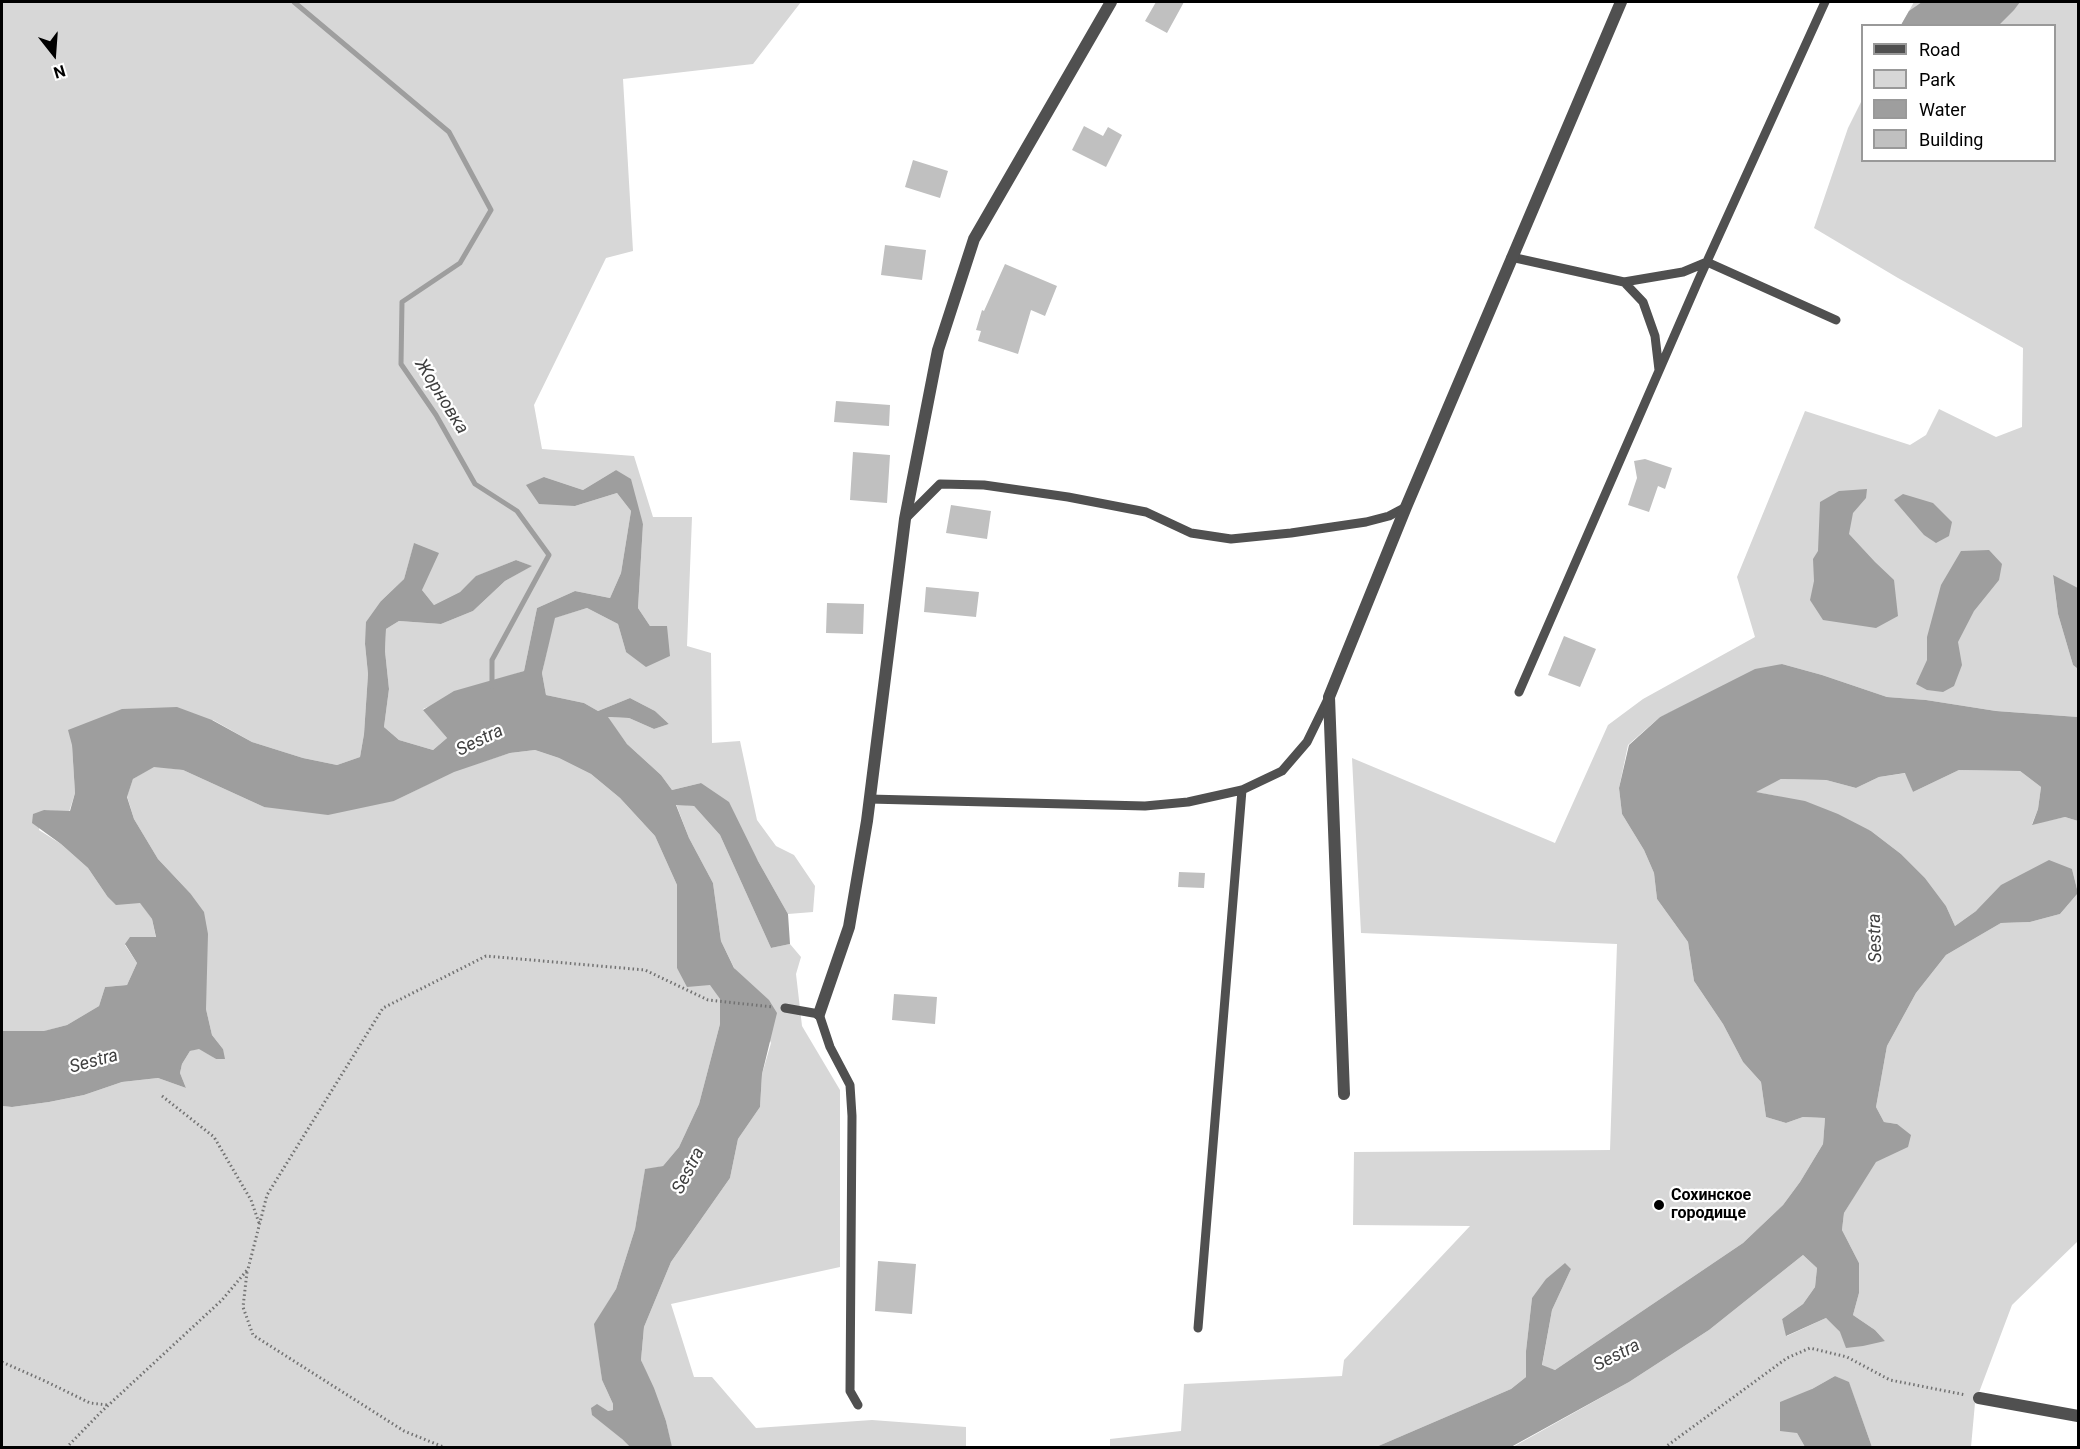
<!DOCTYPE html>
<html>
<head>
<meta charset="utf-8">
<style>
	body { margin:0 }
	#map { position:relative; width:2080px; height:1449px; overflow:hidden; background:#fff; font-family:Roboto,sans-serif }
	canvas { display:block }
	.frame { position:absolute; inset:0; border:3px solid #000; pointer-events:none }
	.legend { position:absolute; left:1861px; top:24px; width:195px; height:138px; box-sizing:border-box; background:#fff; border:2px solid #999; margin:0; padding:8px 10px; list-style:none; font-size:18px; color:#000 }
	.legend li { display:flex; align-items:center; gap:12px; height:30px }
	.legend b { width:30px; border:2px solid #999 }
	.north { position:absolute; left:24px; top:24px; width:60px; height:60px; -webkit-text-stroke:4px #fff; paint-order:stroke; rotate:163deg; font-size:16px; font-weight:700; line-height:24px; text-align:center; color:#000 }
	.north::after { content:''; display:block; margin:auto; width:21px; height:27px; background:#000; clip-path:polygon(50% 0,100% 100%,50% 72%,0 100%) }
</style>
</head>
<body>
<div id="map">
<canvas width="2080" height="1449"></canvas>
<div class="frame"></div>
<ul class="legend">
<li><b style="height:8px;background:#505050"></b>Road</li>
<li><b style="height:16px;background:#d7d7d7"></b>Park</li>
<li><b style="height:16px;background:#9e9e9e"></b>Water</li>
<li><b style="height:16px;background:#c0c0c0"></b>Building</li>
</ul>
<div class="north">N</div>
</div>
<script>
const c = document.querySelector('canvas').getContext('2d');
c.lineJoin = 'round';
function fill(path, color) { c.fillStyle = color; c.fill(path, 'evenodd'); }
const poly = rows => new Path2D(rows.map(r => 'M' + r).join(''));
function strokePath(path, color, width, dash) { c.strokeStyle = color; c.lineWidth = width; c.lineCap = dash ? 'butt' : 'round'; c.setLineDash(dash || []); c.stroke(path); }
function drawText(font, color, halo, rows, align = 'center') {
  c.font = font + ' Roboto,sans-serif'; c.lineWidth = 4.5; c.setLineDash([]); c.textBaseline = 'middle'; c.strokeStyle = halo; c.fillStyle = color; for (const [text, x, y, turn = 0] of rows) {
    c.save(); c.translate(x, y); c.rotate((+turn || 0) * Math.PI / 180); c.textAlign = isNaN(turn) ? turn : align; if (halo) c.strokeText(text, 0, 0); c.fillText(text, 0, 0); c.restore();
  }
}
fill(poly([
	[2,2,439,2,447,3,452,2,801,2,753,64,623,79,633,251,606,258,534,405,542,449,634,456,653,517,692,517,687,646,711,653,712,743,740,741,757,820,776,846,794,855,815,886,813,912,788,914,758,861,701,783,672,790,661,775,627,744,607,717,629,718,654,729,669,724,655,711,630,698,598,711,584,703,546,695,542,673,554,618,587,608,618,624,626,652,650,626,638,608,643,524,616,470,583,490,544,477,575,506,617,493,631,511,621,573,610,598,575,591,537,608,524,671,493,681,423,709,447,738,433,750,399,740,384,727,389,689,385,651,386,629,399,621,441,624,473,611,505,581,531,566,516,560,477,576,460,592,434,605,422,590,414,544,404,579,381,601,365,644,368,674,364,734,360,757,337,765,303,758,252,742,213,720,72,745,75,793,69,812,44,810,39,830,61,844,88,868,107,896,140,902,152,919,156,938,125,945,137,963,127,985,105,987,99,1006,67,1025,45,1031,2,1031],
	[1914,2,2078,2,2078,588,2053,576,2058,614,2073,665,2078,669,2078,717,1996,711,1926,700,1887,697,1822,675,1782,664,1705,696,1660,717,1628,745,1619,788,1622,814,1644,850,1654,873,1657,899,1688,942,1694,981,1723,1024,1743,1062,1761,1082,1766,1117,1786,1123,1803,1117,1825,1118,1823,1144,1800,1182,1783,1205,1743,1243,1555,1370,1542,1366,1552,1310,1571,1269,1532,1298,1526,1351,1526,1377,1511,1389,1376,1447,1110,1448,1110,1439,1181,1431,1184,1384,1342,1376,1344,1360,1470,1226,1353,1225,1354,1152,1610,1150,1617,944,1361,933,1352,758,1555,843,1608,725,1643,699,1755,637,1737,577,1805,411,1910,445,1926,435,1939,409,1996,437,2022,427,2023,348,1898,278,1814,228,1848,128,1862,100,1862,160,2054,160,2054,26,1901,25],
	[535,750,559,758,591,774,620,798,655,836,677,885,677,968,711,985,720,999,720,1024,699,1104,679,1147,663,1166,645,1170,635,1229,616,1289,595,1324,602,1380,613,1404,613,1410,608,1411,622,1439,630,1447,2,1448,2,1106,12,1107,49,1102,84,1095,122,1082,158,1078,186,1088,180,1073,182,1064,190,1051,199,1048,216,1059,223,1049,212,1035,206,1009,190,893,158,859,134,819,127,796,133,779,154,766,183,770,264,807,394,801,454,771,510,753],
	[1959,770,2020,771,2041,787,2038,809,2032,824,2065,817,2078,821,2078,1241,2012,1305,1975,1403,1971,1447,1872,1447,1849,1383,1835,1376,1812,1389,1797,1433,1805,1447,1511,1448,1629,1382,1709,1330,1803,1255,1817,1268,1815,1287,1803,1304,1782,1319,1787,1336,1826,1318,1840,1332,1885,1341,1875,1330,1853,1315,1859,1293,1859,1263,1842,1230,1844,1213,1897,1124,1884,1122,1876,1107,1887,1046,1916,993,1946,955,2001,923,2030,922,2060,914,2078,893,2072,869,1976,911,1955,926,1946,906,1925,878,1901,854,1871,831,1777,796,1754,792,1781,779,1826,780,1856,788,1879,777,1906,773,1913,792],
	[676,804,694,806,720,835,771,948,790,944,801,957,796,974,802,1026,840,1090,840,1267,671,1304,694,1377,712,1377,756,1428,872,1420,966,1427,966,1447,672,1447,671,1445,666,1421,641,1360,644,1327,671,1262,730,1178,738,1139,760,1107,762,1074,771,1043,721,941,713,883,689,838]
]), '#d7d7d7');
fill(poly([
	[1922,2,2020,2,2014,10,1999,25,1901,25,1909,11],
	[616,470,631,479,643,524,638,608,650,626,667,626,670,656,646,667,626,652,618,624,587,608,555,618,542,673,546,695,584,703,598,711,630,698,655,711,669,724,654,729,629,718,608,717,627,744,661,775,672,790,701,783,729,802,758,861,788,914,790,944,771,948,720,835,694,806,676,805,689,838,713,883,721,941,734,968,769,1000,777,1013,762,1074,760,1107,738,1139,730,1178,671,1262,644,1327,641,1360,654,1388,666,1421,672,1447,630,1447,622,1439,592,1415,591,1408,597,1404,608,1411,613,1410,613,1404,602,1380,594,1324,616,1289,635,1229,645,1169,663,1166,679,1147,699,1104,720,1024,720,999,710,985,687,987,677,968,677,885,655,836,620,798,591,774,559,758,535,750,510,753,454,772,394,801,328,815,264,807,183,770,154,767,133,779,127,797,134,819,158,859,190,893,204,912,208,934,206,1009,212,1035,223,1049,225,1059,216,1059,199,1049,190,1051,182,1064,180,1073,186,1088,158,1078,122,1082,84,1095,49,1102,12,1107,2,1106,2,1031,44,1031,67,1025,99,1006,105,987,127,985,137,963,125,944,130,937,156,937,152,919,140,903,116,905,107,896,88,868,61,844,32,823,33,814,44,810,70,811,75,793,72,745,68,730,122,709,177,707,212,720,252,742,303,758,337,765,360,757,364,734,368,674,365,644,366,622,381,601,404,579,414,543,439,553,422,590,434,605,460,592,476,576,516,560,532,566,505,581,473,611,441,624,399,621,386,629,385,651,389,689,384,727,399,740,433,750,447,738,423,710,454,691,524,671,537,608,575,591,610,598,621,573,631,511,617,493,575,506,539,504,526,485,544,477,583,490],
	[1867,489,1866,498,1853,513,1849,534,1875,562,1894,580,1898,616,1876,628,1823,620,1810,600,1814,581,1813,559,1818,551,1820,502,1839,491],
	[1903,494,1933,503,1952,522,1949,536,1936,543,1924,535,1894,500],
	[1989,550,2002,564,1999,580,1974,611,1958,642,1962,665,1954,686,1943,692,1927,690,1916,684,1927,660,1927,637,1941,585,1961,551],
	[2053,575,2078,588,2078,669,2073,665,2058,614],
	[1782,664,1822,675,1887,697,1926,700,1996,711,2078,717,2078,821,2065,817,2032,825,2038,809,2041,787,2020,771,1959,770,1913,792,1905,773,1879,777,1856,788,1826,780,1781,779,1756,792,1805,801,1838,814,1871,831,1901,854,1925,878,1946,906,1955,926,1976,911,2001,885,2049,860,2072,869,2078,893,2060,914,2030,922,2001,923,1946,955,1916,993,1887,1046,1876,1107,1884,1122,1897,1124,1911,1135,1908,1147,1876,1162,1844,1213,1842,1230,1859,1263,1859,1293,1853,1315,1875,1330,1885,1341,1863,1346,1846,1348,1840,1332,1826,1318,1786,1336,1782,1319,1803,1304,1815,1287,1817,1268,1803,1255,1709,1330,1629,1382,1511,1447,1376,1447,1511,1389,1526,1377,1526,1351,1532,1298,1546,1279,1565,1263,1571,1269,1552,1310,1542,1365,1555,1370,1743,1243,1783,1205,1800,1182,1823,1144,1825,1118,1803,1117,1786,1123,1766,1117,1761,1082,1743,1062,1723,1024,1694,981,1688,942,1657,899,1654,873,1644,850,1622,814,1619,788,1629,745,1660,717,1755,669],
	[1835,1376,1849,1382,1872,1447,1805,1447,1797,1433,1780,1431,1780,1402,1812,1389]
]), '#9e9e9e');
strokePath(poly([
	[294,2,449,132,491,210,460,263,402,302,401,364,436,415,475,484,517,511,549,555,492,660,492,686]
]), '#9e9e9e', 5);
fill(poly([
	[1156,2,1184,2,1167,33,1145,21],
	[1084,126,1103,136,1108,127,1122,135,1106,167,1072,150],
	[913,160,948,171,940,198,905,187],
	[885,245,926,250,922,280,881,275],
	[1005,264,1057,286,1045,316,1031,310,1018,354,978,341,981,331,976,330,982,310,984,311],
	[836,401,890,405,889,426,834,422],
	[853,452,890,455,887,503,850,500],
	[1645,459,1672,468,1665,489,1658,486,1649,512,1628,505,1637,478,1634,461],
	[951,505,991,511,987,539,946,533],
	[926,587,979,592,976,617,924,612],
	[827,603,864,604,863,634,826,633],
	[1564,636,1596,649,1580,687,1548,675],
	[1179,872,1205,873,1204,888,1178,887],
	[894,994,937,997,935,1024,892,1020],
	[878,1261,916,1264,912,1314,875,1311]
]), '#c0c0c0');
strokePath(poly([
	[162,1096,214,1137,251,1200,259,1223],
	[247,1272,243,1307,253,1335,404,1431,446,1448],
	[2,1362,45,1381,90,1403,108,1405],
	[66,1448,102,1411,222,1300,248,1269,267,1195,383,1008,486,956,645,970,708,1000,773,1007],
	[1664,1448,1787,1358,1810,1348,1847,1357,1890,1380,1966,1395]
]), '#727272', 3, [1.5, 3]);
strokePath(poly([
	[1511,257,1624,282,1643,302,1655,336,1659,370],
	[1624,282,1683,272,1707,262,1836,320],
	[905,519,940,484,984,485,1068,497,1146,512,1191,533,1231,539,1291,533,1366,522,1389,516,1406,507],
	[1519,692,1699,279,1825,2],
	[869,799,1145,806,1188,802,1242,790,1282,771,1307,742,1328,699],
	[785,1008,819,1014,830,1047,850,1085,852,1116,850,1391,858,1405],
	[1198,1328,1242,790]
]), '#505050', 9);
strokePath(poly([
	[819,1014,849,927,867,821,905,519,938,350,974,239,1111,2],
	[1344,1094,1329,697,1406,507,1621,2],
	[1979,1398,2078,1416]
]), '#505050', 12);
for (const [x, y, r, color] of [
	[1659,1205,6,"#000"]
]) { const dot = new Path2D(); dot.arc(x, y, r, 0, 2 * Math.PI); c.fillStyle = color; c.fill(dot); strokePath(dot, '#fff', 2); }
drawText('bold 16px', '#000', '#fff', [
	["Сохинское",1671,1196],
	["городище",1671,1214]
], 'left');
drawText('italic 18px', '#3f3f3f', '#fff', [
	["Жорновка",441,397,58],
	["Sestra",480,741,-26],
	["Sestra",1876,938,-92],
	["Sestra",94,1062,-15],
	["Sestra",689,1171,-63],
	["Sestra",1617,1356,-27]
]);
</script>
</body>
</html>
